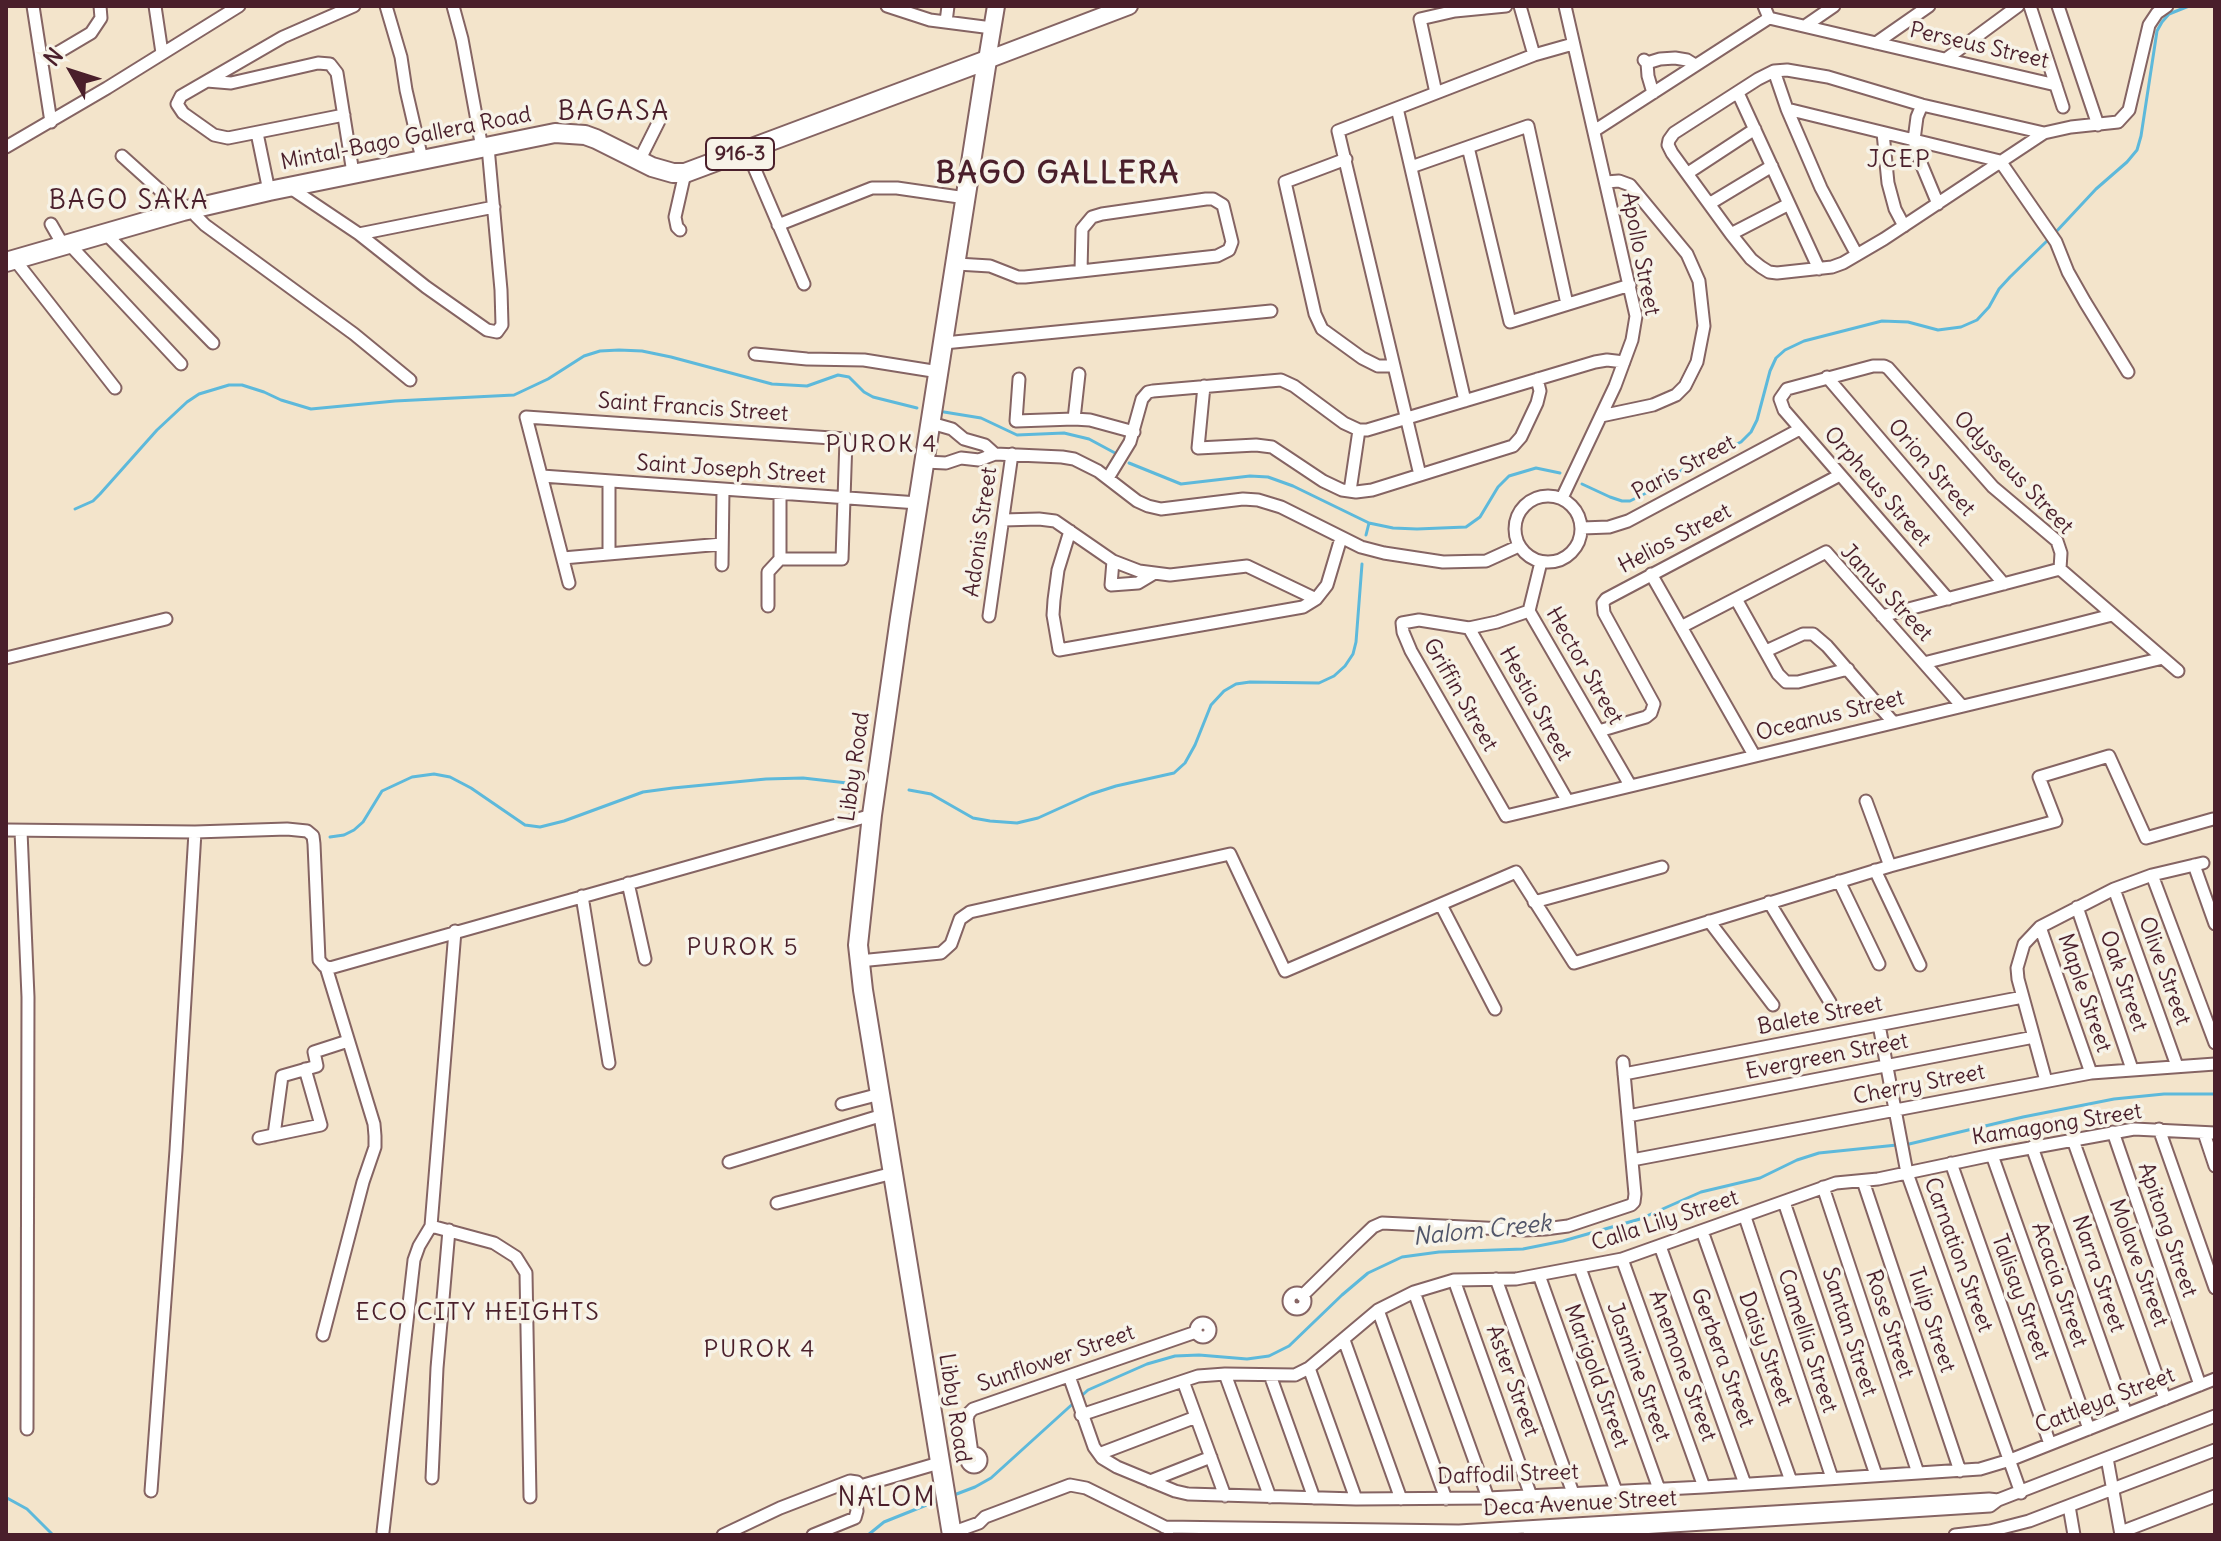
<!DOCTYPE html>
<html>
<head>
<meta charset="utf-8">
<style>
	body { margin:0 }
	#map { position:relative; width:2221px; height:1541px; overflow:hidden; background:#f3e4cb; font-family:Delius,sans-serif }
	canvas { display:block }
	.frame { position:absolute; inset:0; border:8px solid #4a1f2b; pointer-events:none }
	.north { position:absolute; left:32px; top:32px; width:80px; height:80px; -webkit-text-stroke:6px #f7f3e8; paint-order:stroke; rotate:309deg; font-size:22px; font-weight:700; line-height:32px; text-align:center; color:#4a1f2b }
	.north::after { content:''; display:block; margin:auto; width:28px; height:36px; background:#4a1f2b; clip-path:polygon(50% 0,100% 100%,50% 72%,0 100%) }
</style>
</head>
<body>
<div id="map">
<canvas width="2221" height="1541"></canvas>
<div class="frame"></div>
<div class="north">N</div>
</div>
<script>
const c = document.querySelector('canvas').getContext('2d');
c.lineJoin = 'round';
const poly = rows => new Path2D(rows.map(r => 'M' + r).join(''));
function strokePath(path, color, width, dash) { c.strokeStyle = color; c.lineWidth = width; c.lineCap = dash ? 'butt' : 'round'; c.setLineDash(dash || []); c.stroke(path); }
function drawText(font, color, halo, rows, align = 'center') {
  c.font = font + ' Delius,sans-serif'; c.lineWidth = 7; c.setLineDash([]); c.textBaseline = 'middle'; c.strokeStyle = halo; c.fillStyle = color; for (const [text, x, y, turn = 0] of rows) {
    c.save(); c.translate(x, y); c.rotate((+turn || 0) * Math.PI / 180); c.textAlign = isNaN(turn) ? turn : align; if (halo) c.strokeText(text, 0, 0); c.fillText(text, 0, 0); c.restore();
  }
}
strokePath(poly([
	[2054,234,2096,189,2127,162,2137,150,2141,136,2157,31,2162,22,2169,14,2189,6],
	[944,412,981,418,1017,435,1064,433,1089,439,1115,453],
	[1129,463,1181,484,1250,476,1268,477,1293,486,1369,523,1393,528,1417,529,1466,527,1480,517,1498,487,1509,476,1536,468,1560,473],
	[1582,484,1610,497,1622,501,1630,501,1650,491,1690,465,1741,442,1751,432,1757,420,1770,371,1776,358,1785,350,1804,341,1882,321,1908,322,1938,330,1961,327,1977,320,1989,307,1999,289,2010,277,2050,238],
	[75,509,93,501,100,494,157,430,187,402,199,394,229,385,242,385,264,392,281,400,311,409,395,401,514,395,548,379,584,356,600,351,619,350,642,351,671,357,772,384,807,386,838,375,849,377,864,392,873,397,917,408],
	[1366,535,1369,523],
	[909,790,931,794,973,818,990,821,1017,823,1038,818,1091,794,1116,786,1174,773,1185,763,1195,745,1211,705,1224,691,1236,684,1250,682,1319,683,1334,676,1345,666,1353,654,1356,642,1362,564],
	[330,837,344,835,354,830,363,822,382,791,412,777,434,774,450,777,471,788,525,825,540,827,564,821,643,792,673,788,766,779,803,778,856,784],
	[1905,1145,2023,1117,2114,1099,2164,1094,2215,1094],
	[954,1495,975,1487,991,1478,1088,1390,1147,1364,1175,1356,1199,1355,1247,1359,1269,1356,1289,1346,1342,1295,1368,1273,1402,1257,1439,1252,1523,1249,1563,1241,1640,1219,1701,1192,1760,1178,1797,1160,1819,1153,1897,1145],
	[7,1498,27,1509,53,1535],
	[868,1535,884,1522,939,1500]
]), '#5db9db', 3);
const minor = poly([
	[33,6,51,122],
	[155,6,162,53],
	[386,6,401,57,406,90,422,159],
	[453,6,462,39,482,148],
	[887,6,930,20,992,28],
	[1520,6,1534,55],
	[1764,6,1769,18],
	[2030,6,2063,107],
	[2058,6,2098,125],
	[946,22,948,6],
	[1805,26,1834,6],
	[1876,43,1929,6],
	[1946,59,2018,6],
	[1644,60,1647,63,1648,76,1653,93],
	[42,62,91,33,101,18,100,6],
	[1647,63,1660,59,1675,58,1687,60,1695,65],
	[1774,71,1787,109,1821,188,1857,255],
	[207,81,231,83,318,63,330,64,337,73,353,173],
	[1436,93,1420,19,1455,11,1506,6],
	[1738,93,1819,269],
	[1922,105,1917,117,1914,140,1918,156,1938,204],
	[1397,108,1465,401],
	[1787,109,2000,161,2056,242,2068,272,2085,302,2128,372],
	[344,115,228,138,214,135,183,113,177,104,181,96,283,37,354,6],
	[1594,131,1769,18,2056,85],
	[257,133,269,191],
	[1883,133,1888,183,1895,209,1904,226],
	[2044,133,1922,105,1828,77,1787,70,1774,71,1758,79,1674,133,1669,140,1668,145,1672,153,1731,234,1751,259,1761,267,1769,272,1777,273,1832,267,1843,263,1884,239,2044,133,2071,127,2118,122,2129,110,2149,25,2157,13,2167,6],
	[6,147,107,88,239,6],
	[1468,147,1510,322,1630,285],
	[747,151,804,284],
	[122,156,183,211],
	[1346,159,1285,182,1315,314,1322,329,1362,358,1378,366,1393,366],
	[639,161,661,117],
	[1411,167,1528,126,1567,304],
	[1688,173,1755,129],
	[289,187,359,234,426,287,487,330,497,332,502,325,501,290,488,147],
	[1709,204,1772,166],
	[193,209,196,216,205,225,354,334,410,380],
	[51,224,63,245],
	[778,225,872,188,897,188,966,198],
	[680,230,677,227,675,217,685,173],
	[105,233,213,343],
	[359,234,494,207],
	[1731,234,1789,204],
	[69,244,181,364],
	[15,260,115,388],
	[957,264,990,266,1018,277,1025,277,1081,271,1217,256,1229,250,1232,242,1223,205,1213,199,1206,199,1102,214,1092,217,1082,229,1081,271],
	[944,343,1271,311],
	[755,354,807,359,864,360,939,372],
	[1827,377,2004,584],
	[1019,379,1016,421,1074,419,1090,420,1134,432],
	[1204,386,1198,448,1256,445,1272,447,1323,481,1342,490,1356,492,1372,490,1513,446,1521,437,1537,403,1540,391,1537,379],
	[1601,416,1653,405,1676,395,1685,386,1697,362,1704,326,1699,281,1687,254,1630,185,1619,181,1606,182],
	[1074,419,1079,374],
	[931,423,952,429,964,439,985,445,995,454],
	[925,462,946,463,961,458,979,460,995,454,1062,457,1074,459,1098,471,1137,501,1148,506,1161,509,1243,499,1258,500,1281,507,1361,547,1384,553,1443,562,1486,561,1519,546],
	[1420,475,1338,131,1534,55,1573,44],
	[542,476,918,503],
	[1108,478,1130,442,1142,399,1148,392,1153,391,1281,380,1294,386,1344,423,1359,430,1367,430,1595,362,1607,360,1624,362],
	[1350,491,1359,430],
	'1515 529a33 33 0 1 1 66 0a33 33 0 1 1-66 0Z',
	[1562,498,1615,386,1632,340,1636,316,1565,6],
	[1003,520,1039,519,1055,521,1113,561,1139,571,1170,575,1247,566,1316,599],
	[1582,528,1609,527,1628,521,1800,429],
	[1070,531,1058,570,1054,600,1053,615,1059,650,1303,607,1316,599,1327,585,1341,538],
	[609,554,609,481],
	[563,558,722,544],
	[780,559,780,493],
	[1113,561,1111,585,1138,583,1153,574],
	[1541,562,1529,611,1630,785],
	[722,565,723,489],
	[2060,569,2178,671],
	[1651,574,1754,755],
	[569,583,526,417,846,439,842,559,780,559],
	[1736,599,1778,674,1786,682,1798,682,1848,669],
	[1948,599,1784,410,1780,399,1787,389,1873,366,1884,366,1888,368,1993,487,2057,541,2061,553,2060,569],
	[768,606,768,572,780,559],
	[1529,611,1497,622,1469,628,1419,620,1402,623,1403,632,1411,651,1506,816,2163,658],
	[989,616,1012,454],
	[1882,616,2060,569],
	[1681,627,1826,552,1961,705],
	[1469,628,1567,800],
	[1766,651,1803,634,1813,634,1827,646,1893,722],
	[6,658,166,619],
	[1924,663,2112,615],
	[1599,731,1646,717,1651,713,1654,704,1604,613,1603,603,1606,599,1840,475],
	[1866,801,1890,866],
	[6,830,195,832,287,829,307,831,313,836,314,844,319,960,324,966,330,968,872,815],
	[21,831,28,997,27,1429],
	[2194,865,2215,924],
	[1875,870,1920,965],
	[2152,875,2215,1043],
	[1839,881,1879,964],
	[628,883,645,959],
	[2114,889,2177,1066],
	[582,896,609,1063],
	[1534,902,1662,867],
	[1769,902,1830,1002],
	[1441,905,1495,1009],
	[2077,907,2132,1069],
	[1709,921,1773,1005],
	[2040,927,2091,1073],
	[859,961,941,953,951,944,960,919,970,912,1230,854,1285,971,1516,872,1574,963,1890,866,2056,821,2039,777,2109,756,2146,838,2213,819],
	[1879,1025,1907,1173,2021,1493],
	[1624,1074,2023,997],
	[2046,1081,2018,979,2017,968,2024,944,2040,927,2114,889,2152,875,2203,863],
	[842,1104,880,1094],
	[1628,1116,2034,1037],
	[2159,1129,2215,1288],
	[2113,1132,2200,1385],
	[2204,1133,2215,1166],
	[274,1135,282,1076,317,1066,314,1052,348,1041],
	[259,1138,321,1125,305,1069],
	[2073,1140,2165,1399],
	[2032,1147,2126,1414],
	[1992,1155,2089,1429],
	[1632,1160,2091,1073,2215,1064],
	[729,1162,883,1115],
	[1951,1163,2050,1444],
	[1863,1181,1960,1471],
	[1823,1187,1918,1473],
	[1784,1202,1876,1475],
	[777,1203,893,1173],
	[1745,1217,1832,1478],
	[431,1226,494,1243,516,1257,526,1273,530,1497],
	[1702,1231,1791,1481],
	[1660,1246,1745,1484],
	[1622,1259,1704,1487],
	[1580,1268,1659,1489],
	[1539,1275,1616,1491],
	[1496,1279,1573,1493],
	[1454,1280,1531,1496],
	[1414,1292,1488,1498],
	'1289 1301a8 8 0 1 1 16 0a8 8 0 1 1-16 0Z',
	[1302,1296,1352,1247,1373,1227,1382,1223,1525,1230,1545,1229,1568,1226,1631,1205,1634,1202,1635,1194,1623,1062],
	[1378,1310,1446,1499],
	'1196 1330a7 7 0 1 1 14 0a7 7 0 1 1-14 0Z',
	[323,1335,363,1182,375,1147,375,1136,374,1124,326,967],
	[1344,1340,1401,1499],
	[1309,1368,1356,1499],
	[1225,1374,1270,1497],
	[1270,1375,1314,1498],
	[1069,1376,1094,1447,1102,1458,1117,1467,1175,1491,1188,1494,1356,1499,1488,1498,1704,1487,1980,1469,2010,1460,2215,1379],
	[1183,1381,1225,1496],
	[1081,1415,1198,1376,1225,1374,1295,1375,1309,1368,1378,1310,1414,1292,1454,1280,1516,1279,1622,1259,1836,1183,1878,1179,1992,1155,2134,1129,2215,1133],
	'967 1460a7 7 0 1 1 14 0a7 7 0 1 1-14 0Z',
	[972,1453,967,1419,969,1413,973,1409,1196,1332],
	[1099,1454,1196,1417],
	[2107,1458,2121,1535],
	[432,1478,437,1368,449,1230],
	[1150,1481,1211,1457],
	[151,1491,176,1150,195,832],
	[2069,1506,2074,1535],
	[1164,1527,1459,1531,1989,1499,1998,1500],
	[383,1532,414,1260,419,1246,431,1226,455,931],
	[2121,1532,2215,1496],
	[951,1533,979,1523,985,1517,1070,1485,1086,1488,1169,1529],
	[723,1535,780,1508,850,1481,857,1482,861,1486],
	[813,1535,855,1518,857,1511,855,1492,857,1487,939,1463],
	[1529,1535,1990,1506,1998,1500,2215,1416],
	[1955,1535,1990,1531,2029,1521,2215,1450]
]);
const secondary = poly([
	[996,6,987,60,1129,6]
]);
const primary = poly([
	[6,262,183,211,269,191,555,133,585,135,596,139,652,167,673,173,685,173,987,60,900,618,872,815,858,945,863,990,952,1535]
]);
strokePath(minor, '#856463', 15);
strokePath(secondary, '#856463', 20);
strokePath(primary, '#856463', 22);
strokePath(minor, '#fff', 11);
strokePath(secondary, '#fff', 16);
strokePath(primary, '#fff', 18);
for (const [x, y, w] of [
	[740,154,68]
]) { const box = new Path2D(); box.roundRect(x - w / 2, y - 16, w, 32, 6); c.fillStyle = '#f7f3e8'; c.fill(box); strokePath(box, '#4a1f2b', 2); }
drawText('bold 20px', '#4a1f2b', null, [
	["916-3",740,154]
]);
drawText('22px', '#4a1f2b', '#f7f3e8', [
	["Perseus Street",1979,46,13],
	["Mintal-Bago Gallera Road",406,139,-11],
	["Apollo Street",1640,254,79],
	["Saint Francis Street",693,408,4],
	["Paris Street",1684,468,-28],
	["Orion Street",1931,468,49],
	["Saint Joseph Street",731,470,4],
	["Odysseus Street",2013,473,46],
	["Orpheus Street",1877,487,49],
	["Adonis Street",981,532,-82],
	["Helios Street",1675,539,-28],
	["Janus Street",1886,593,47],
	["Hector Street",1584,666,60],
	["Griffin Street",1460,695,60],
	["Hestia Street",1535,704,61],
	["Oceanus Street",1830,716,-14],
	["Libby Road",855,767,-82],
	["Olive Street",2164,971,70],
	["Oak Street",2123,981,71],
	["Maple Street",2084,993,71],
	["Balete Street",1820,1016,-11],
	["Evergreen Street",1827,1057,-11],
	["Cherry Street",1919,1085,-11],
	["Kamagong Street",2057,1125,-9],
	["Calla Lily Street",1665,1221,-18],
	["Apitong Street",2167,1230,71],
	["Carnation Street",1958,1255,70],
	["Molave Street",2138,1263,70],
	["Narra Street",2098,1274,71],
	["Acacia Street",2059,1285,71],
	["Talisay Street",2020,1297,70],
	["Tulip Street",1931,1320,72],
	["Rose Street",1889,1324,72],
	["Santan Street",1849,1332,72],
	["Camellia Street",1807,1341,72],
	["Daisy Street",1765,1349,70],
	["Gerbera Street",1722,1358,70],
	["Sunflower Street",1056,1359,-19],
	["Anemone Street",1682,1366,70],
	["Jasmine Street",1638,1372,70],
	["Marigold Street",1596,1376,70],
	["Aster Street",1512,1381,70],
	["Cattleya Street",2105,1401,-21],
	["Libby Road",954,1408,81],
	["Daffodil Street",1508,1475,-2],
	["Deca Avenue Street",1580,1504,-3]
]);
c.letterSpacing = '2px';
drawText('24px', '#4a1f2b', '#f7f3e8', [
	["JCEP",1899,160],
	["PUROK 4",882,445],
	["PUROK 5",743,948],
	["ECO CITY HEIGHTS",478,1313],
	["PUROK 4",760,1350]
]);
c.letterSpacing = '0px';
drawText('italic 24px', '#515569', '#f7f3e8', [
	["Nalom Creek",1482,1231,-6]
]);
c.letterSpacing = '2px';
drawText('26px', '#4a1f2b', '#f7f3e8', [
	["BAGASA",614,113],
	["BAGO SAKA",129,202],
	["NALOM",887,1499]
]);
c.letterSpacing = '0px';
c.letterSpacing = '2px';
drawText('bold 30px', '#4a1f2b', '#f7f3e8', [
	["BAGO GALLERA",1058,174]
]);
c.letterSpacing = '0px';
</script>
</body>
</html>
